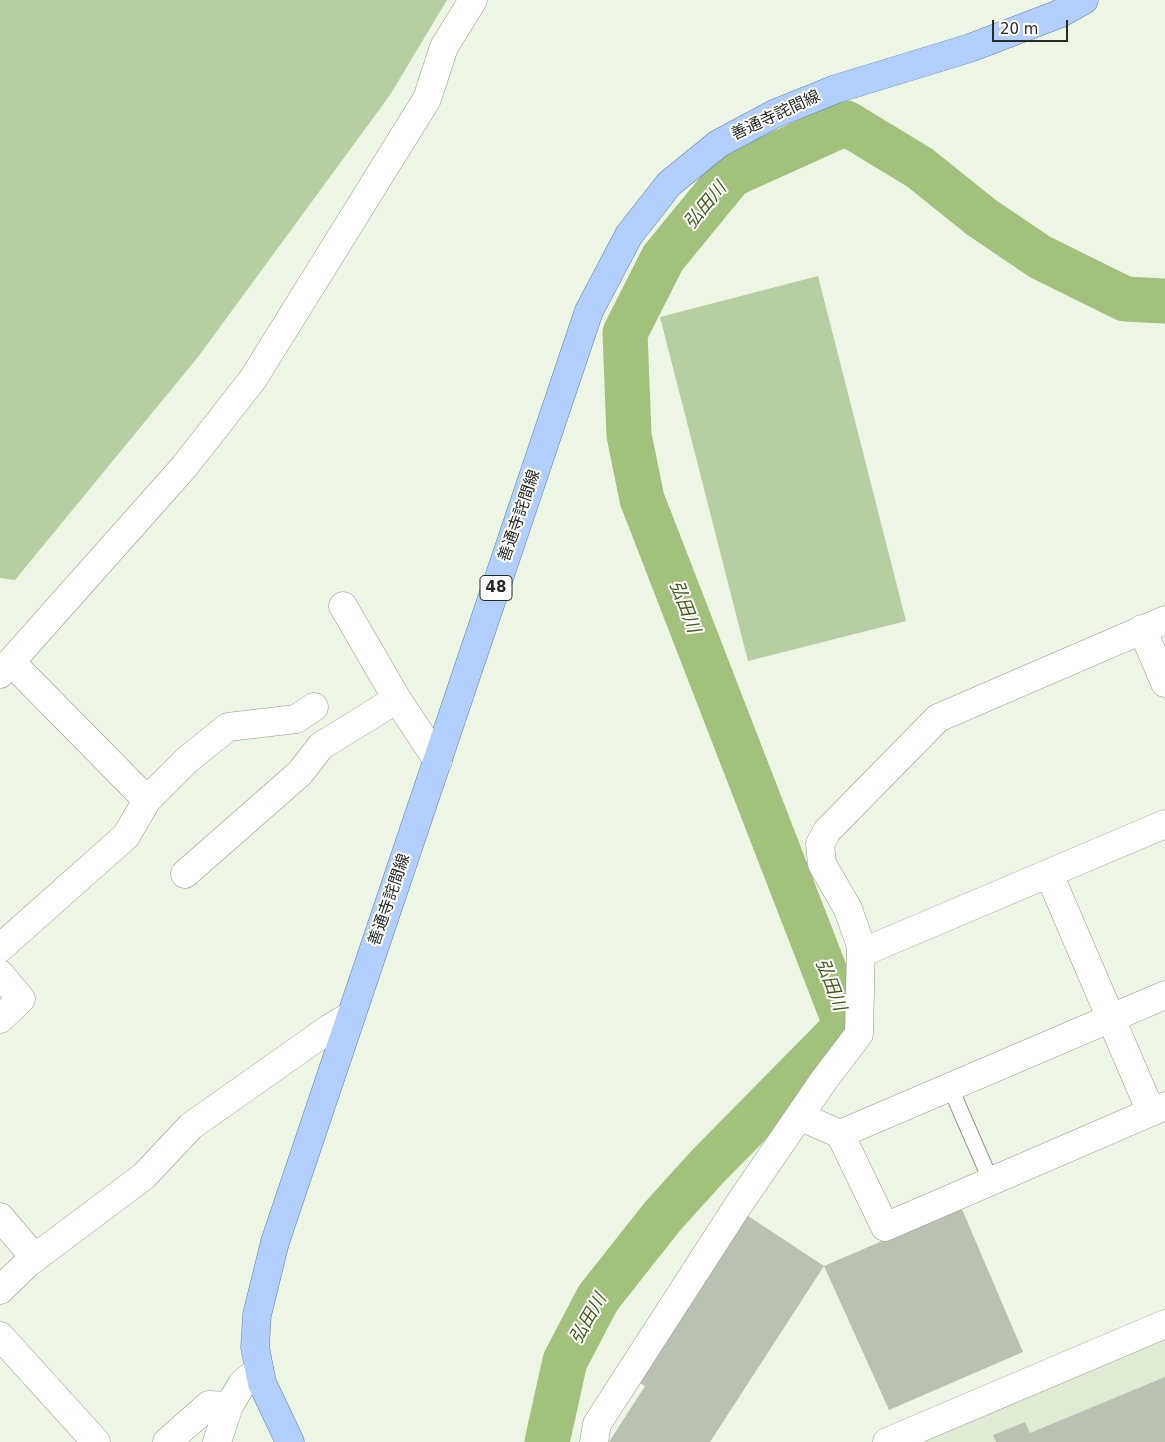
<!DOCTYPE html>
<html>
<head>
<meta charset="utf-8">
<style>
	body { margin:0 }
	#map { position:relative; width:1165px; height:1442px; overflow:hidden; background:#edf6e5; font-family:"DejaVu Sans",sans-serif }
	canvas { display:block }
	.scale { position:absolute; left:992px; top:20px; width:76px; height:22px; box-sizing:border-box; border:2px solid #282b25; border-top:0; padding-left:6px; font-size:15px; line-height:18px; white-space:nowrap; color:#282b25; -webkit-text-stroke:4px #fff; paint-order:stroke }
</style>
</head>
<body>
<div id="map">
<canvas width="1165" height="1442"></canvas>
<div class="scale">20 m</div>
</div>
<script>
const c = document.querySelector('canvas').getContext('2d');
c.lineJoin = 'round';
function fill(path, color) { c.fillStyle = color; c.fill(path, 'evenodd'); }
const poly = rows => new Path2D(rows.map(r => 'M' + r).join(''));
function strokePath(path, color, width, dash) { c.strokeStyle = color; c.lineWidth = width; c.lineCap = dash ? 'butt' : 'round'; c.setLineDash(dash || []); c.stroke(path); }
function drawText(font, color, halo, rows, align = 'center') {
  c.font = font + ' "DejaVu Sans","Noto Sans JP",sans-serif'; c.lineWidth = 4; c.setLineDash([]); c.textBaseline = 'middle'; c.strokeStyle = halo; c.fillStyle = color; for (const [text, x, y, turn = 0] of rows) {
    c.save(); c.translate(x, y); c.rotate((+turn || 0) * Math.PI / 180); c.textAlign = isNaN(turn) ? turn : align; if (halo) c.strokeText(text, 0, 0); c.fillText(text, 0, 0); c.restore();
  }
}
fill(poly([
	[1165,1335,1165,1442,913,1442]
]), '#e0ebd4');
fill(poly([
	[0,0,447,0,390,95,198,357,15,580,0,578],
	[818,276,906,621,748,661,660,317]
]), '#b7cda2');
strokePath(poly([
	[547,1442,565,1361,598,1298,662,1217,708,1166,846,1026,642,499,629,435,625,333,663,258,731,175,846,123,920,168,981,217,1040,257,1125,299,1165,301]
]), '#a1c17d', 45);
fill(poly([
	[961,1207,1023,1352,889,1410,824,1266],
	[742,1212,824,1266,710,1442,609,1442,645,1386,634,1380],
	[1165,1377,1165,1442,996,1442,993,1435,1025,1422,1030,1433]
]), '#b9c1b2');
const service = poly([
	[950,1087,991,1181]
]);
const minor = poly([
	[343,606,397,699,438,761],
	[1142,629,1165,683],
	[0,674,184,467,253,379,427,99,444,47,473,0],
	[147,800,187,760,228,727,296,719,314,707],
	[185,874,300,773,321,746,397,699],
	[1049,874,1151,1112],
	[0,948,126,836,147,800,12,663],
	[861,953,1165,824],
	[0,974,21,999,0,1019],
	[1165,995,840,1134,885,1227,1165,1106],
	[799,1116,840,1134],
	[0,1217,35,1258],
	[0,1290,28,1263,144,1176,191,1126,330,1028,350,1016],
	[0,1336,96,1442],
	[167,1442,209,1405,229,1406],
	[217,1442,229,1406,242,1384,259,1369],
	[594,1442,597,1424,737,1207,824,1080,859,1034,861,946,848,909,822,864,820,844,827,831,938,718,1165,620],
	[887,1442,1165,1324]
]);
const primary = poly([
	[290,1442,262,1383,255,1347,257,1315,275,1242,589,311,629,235,669,184,718,144,774,114,836,89,970,48,1059,14,1084,0]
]);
strokePath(service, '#929a8b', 17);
strokePath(minor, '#929a8b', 29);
strokePath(primary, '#6080af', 29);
strokePath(service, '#fff', 15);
strokePath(minor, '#fff', 28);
strokePath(primary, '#b2cefc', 28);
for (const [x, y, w] of [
	[496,588,32]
]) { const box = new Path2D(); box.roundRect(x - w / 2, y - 12.5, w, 25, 4); c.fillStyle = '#fff'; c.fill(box); strokePath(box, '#282b25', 1); }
drawText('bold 15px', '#282b25', null, [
	["48",496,588]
]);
drawText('16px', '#282b25', '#fff', [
	["善通寺詫間線",776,116,-25],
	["善通寺詫間線",520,516,-71],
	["善通寺詫間線",390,900,-71]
]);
drawText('italic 18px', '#405d16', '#fff', [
	["弘田川",706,206,-50],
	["弘田川",684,607,69],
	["弘田川",830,985,69],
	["弘田川",589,1319,-60]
]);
</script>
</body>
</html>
